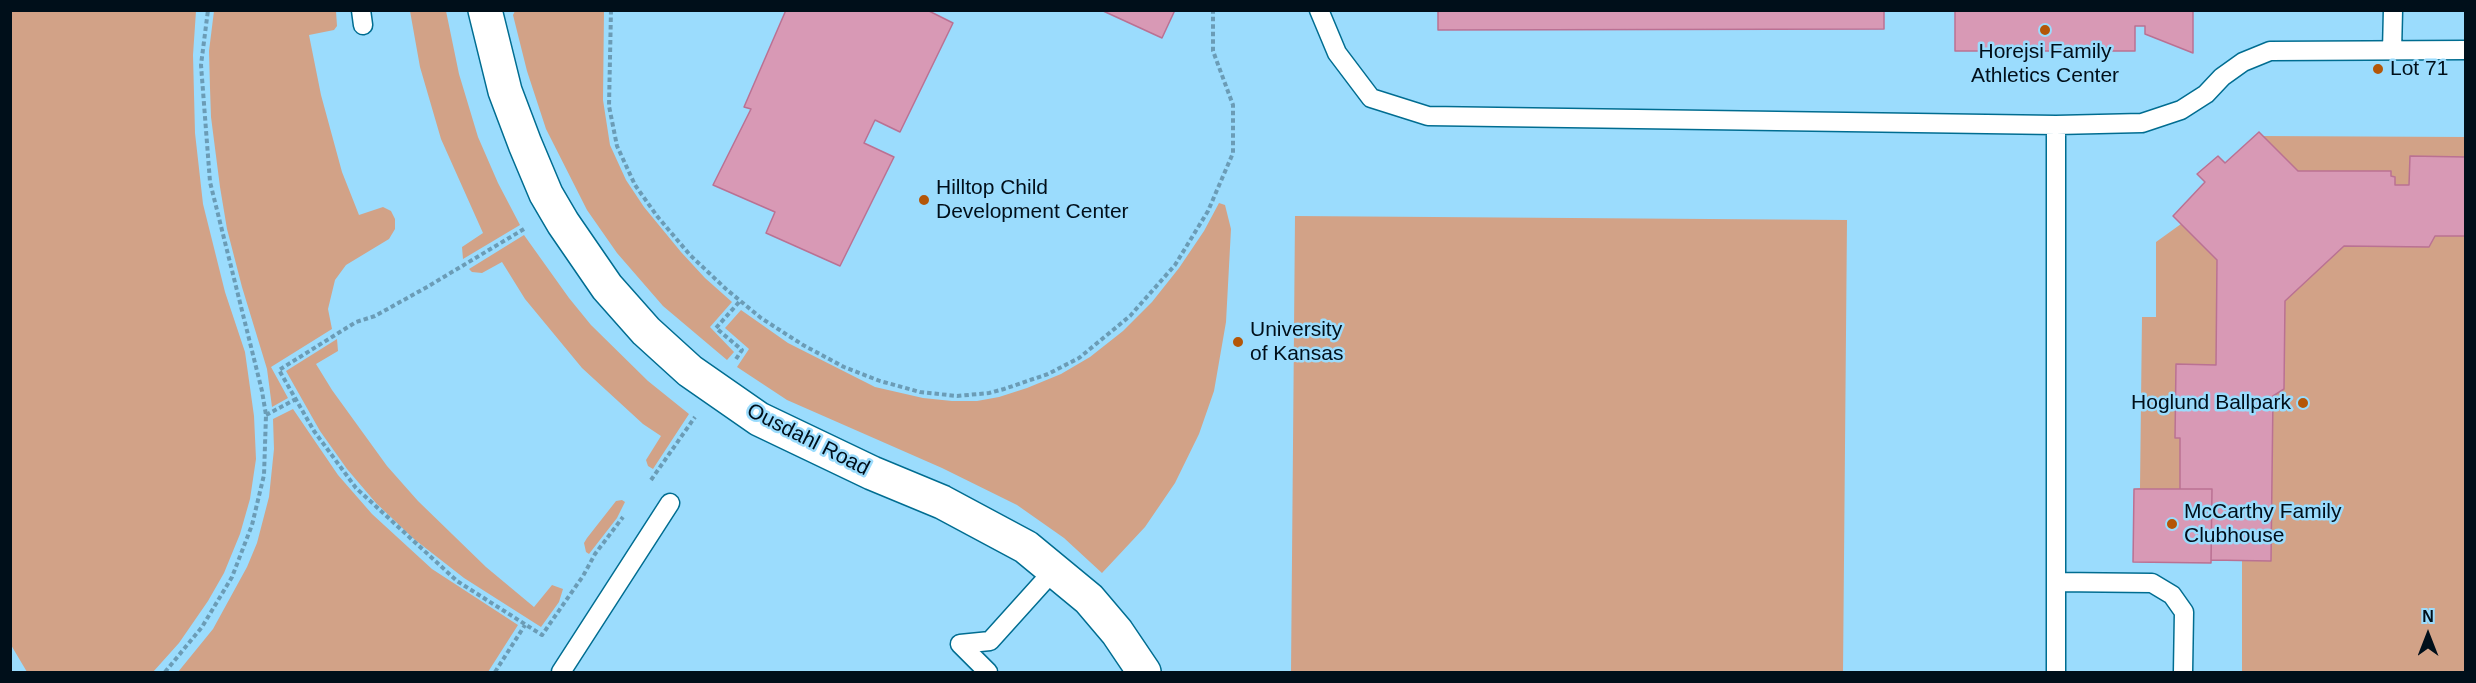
<!DOCTYPE html>
<html>
<head>
<meta charset="utf-8">
<style>
	body { margin:0 }
	#map { position:relative; width:2476px; height:683px; overflow:hidden; background:#9bdcfd; font-family:Helvetica,sans-serif }
	canvas { display:block }
	.frame { position:absolute; inset:0; border:12px solid #000f1a; pointer-events:none }
	.north { position:absolute; left:2398px; top:605px; width:60px; height:60px; -webkit-text-stroke:4px #9bdcfd; paint-order:stroke; rotate:0deg; font-size:16px; font-weight:700; line-height:24px; text-align:center; color:#000f1a }
	.north::after { content:''; display:block; margin:auto; width:21px; height:27px; background:#000f1a; clip-path:polygon(50% 0,100% 100%,50% 72%,0 100%) }
</style>
</head>
<body>
<div id="map">
<canvas width="2476" height="683"></canvas>
<div class="frame"></div>
<div class="north">N</div>
</div>
<script>
const c = document.querySelector('canvas').getContext('2d');
c.lineJoin = 'round';
function fill(path, color) { c.fillStyle = color; c.fill(path, 'evenodd'); }
const poly = rows => new Path2D(rows.map(r => 'M' + r).join(''));
function strokePath(path, color, width, dash) { c.strokeStyle = color; c.lineWidth = width; c.lineCap = dash ? 'butt' : 'round'; c.setLineDash(dash || []); c.stroke(path); }
function drawText(font, color, halo, rows, align = 'center') {
  c.font = font + ' Helvetica,sans-serif'; c.lineWidth = 5; c.setLineDash([]); c.textBaseline = 'middle'; c.strokeStyle = halo; c.fillStyle = color; for (const [text, x, y, turn = 0] of rows) {
    c.save(); c.translate(x, y); c.rotate((+turn || 0) * Math.PI / 180); c.textAlign = isNaN(turn) ? turn : align; if (halo) c.strokeText(text, 0, 0); c.fillText(text, 0, 0); c.restore();
  }
}
fill(poly([
	[10,11,196,11,193,55,195,133,203,204,225,292,245,352,254,416,256,459,250,499,240,534,224,573,208,601,179,643,153,672,27,672,11,645],
	[214,11,336,11,337,26,334,30,309,35,321,95,342,172,359,215,383,207,391,211,395,219,395,229,389,239,346,265,335,280,328,309,332,329,271,367,288,398,272,407,267,369,242,287,227,229,220,187,211,117,210,88,209,51],
	[410,11,446,11,459,74,478,137,498,183,520,225,463,259,462,247,483,233,441,139,420,67],
	[515,11,604,11,603,100,610,145,626,180,644,207,681,252,705,278,732,302,710,327,734,352,727,360,663,306,617,253,587,210,546,129,527,71,513,15],
	[2259,132,2263,136,2465,137,2465,672,2242,672,2242,560,2211,560,2211,563,2133,562,2134,489,2140,488,2142,317,2156,317,2156,242,2181,224,2173,216,2205,182,2197,174,2218,156,2226,163],
	[1219,203,1225,205,1231,229,1226,322,1214,391,1199,434,1175,483,1145,527,1102,573,1064,538,1017,505,942,468,787,400,737,367,749,349,725,328,741,310,788,343,875,387,923,398,952,401,977,401,999,397,1027,388,1061,374,1090,357,1123,331,1152,302,1179,268,1204,231],
	[1295,216,1847,220,1843,672,1291,672],
	[524,235,569,298,591,325,648,381,689,414,653,469,648,466,646,460,661,436,643,424,582,368,525,299,502,262,482,273,472,272,469,269],
	[337,339,338,351,316,364,332,390,387,466,418,501,486,567,534,607,552,585,563,589,559,602,541,627,464,578,414,539,376,503,347,469,320,431,286,371],
	[293,409,338,475,372,514,432,569,518,625,488,672,178,672,213,629,247,567,257,543,269,497,274,449,273,419],
	[622,500,625,502,617,518,589,554,586,552,584,543,587,538,616,501]
]), '#d2a287');
const building = poly([
	[786,10,927,10,953,23,900,132,875,120,864,143,894,157,840,266,766,233,775,212,713,185,751,109,744,107,786,10],
	[1101,10,1175,10,1162,38,1101,10],
	[1438,10,1884,10,1884,29,1438,30,1438,10],
	[1955,10,2193,10,2193,53,2145,34,2145,26,2135,26,2135,51,1955,51,1955,10],
	[2259,132,2298,171,2391,171,2391,176,2395,177,2395,185,2409,185,2410,156,2466,157,2466,236,2435,236,2429,247,2344,246,2285,301,2284,389,2273,396,2271,561,2211,560,2212,489,2180,489,2180,438,2175,438,2176,364,2216,365,2217,260,2173,216,2205,182,2197,174,2218,156,2225,163,2259,132],
	[2134,489,2212,489,2211,563,2133,562,2134,489]
]);
fill(building, '#d899b5');
strokePath(building, '#ba7193', 1.5);
const service = poly([
	[361,10,363,25],
	[1319,10,1337,53,1371,98,1428,116,2056,125,2142,123,2181,110,2206,94,2222,77,2243,62,2270,51,2466,50],
	[2392,51,2393,10],
	[2056,125,2056,672],
	[2056,582,2152,583,2172,595,2184,612,2183,672],
	[960,644,990,641,1054,570],
	[960,644,988,672],
	[561,672,670,503]
]);
const minor = poly([
	[485,10,505,91,525,144,546,194,563,223,607,287,646,331,690,371,759,419,872,473,942,502,1026,547,1089,599,1117,632,1144,672]
]);
strokePath(service, '#006d91', 21);
strokePath(minor, '#006d91', 36);
strokePath(poly([
	[611,10,609,106,617,146,635,185,657,216,690,255,726,289,761,318,803,345,844,367,880,381,920,392,957,396,989,393,1004,389,1048,374,1079,358,1130,316,1175,265,1208,211,1233,153,1233,105,1213,51,1213,10],
	[524,229,427,287,375,316,356,322,279,370,314,431,356,488,457,581,542,635,583,576,595,554,623,517],
	[736,359,742,350,716,328,740,301],
	[266,415,296,399],
	[651,480,695,417],
	[165,672,202,627,232,577,252,525,264,475,266,415,262,391,210,182,201,65,208,10],
	[495,672,525,625]
]), '#6b9cb6', 4, [4.5, 3]);
strokePath(service, '#fff', 18);
strokePath(minor, '#fff', 33);
for (const [x, y, r, color] of [
	[2045,30,6,"#b45608"],
	[2378,69,6,"#b45608"],
	[924,200,6,"#b45608"],
	[1238,342,6,"#b45608"],
	[2303,403,6,"#b45608"],
	[2172,524,6,"#b45608"]
]) { const dot = new Path2D(); dot.arc(x, y, r, 0, 2 * Math.PI); c.fillStyle = color; c.fill(dot); strokePath(dot, '#9bdcfd', 2); }
drawText('21px', '#000f1a', '#9bdcfd', [
	["Horejsi Family",2045,52,"center"],
	["Athletics Center",2045,76,"center"],
	["Lot 71",2390,69],
	["Hilltop Child",936,188],
	["Development Center",936,212],
	["University",1250,330],
	["of Kansas",1250,354],
	["Hoglund Ballpark",2291,403,"right"],
	["McCarthy Family",2184,512],
	["Clubhouse",2184,536]
], 'left');
drawText('21px', '#000f1a', '#9bdcfd', [
	["Ousdahl Road",808,440,27]
]);
</script>
</body>
</html>
